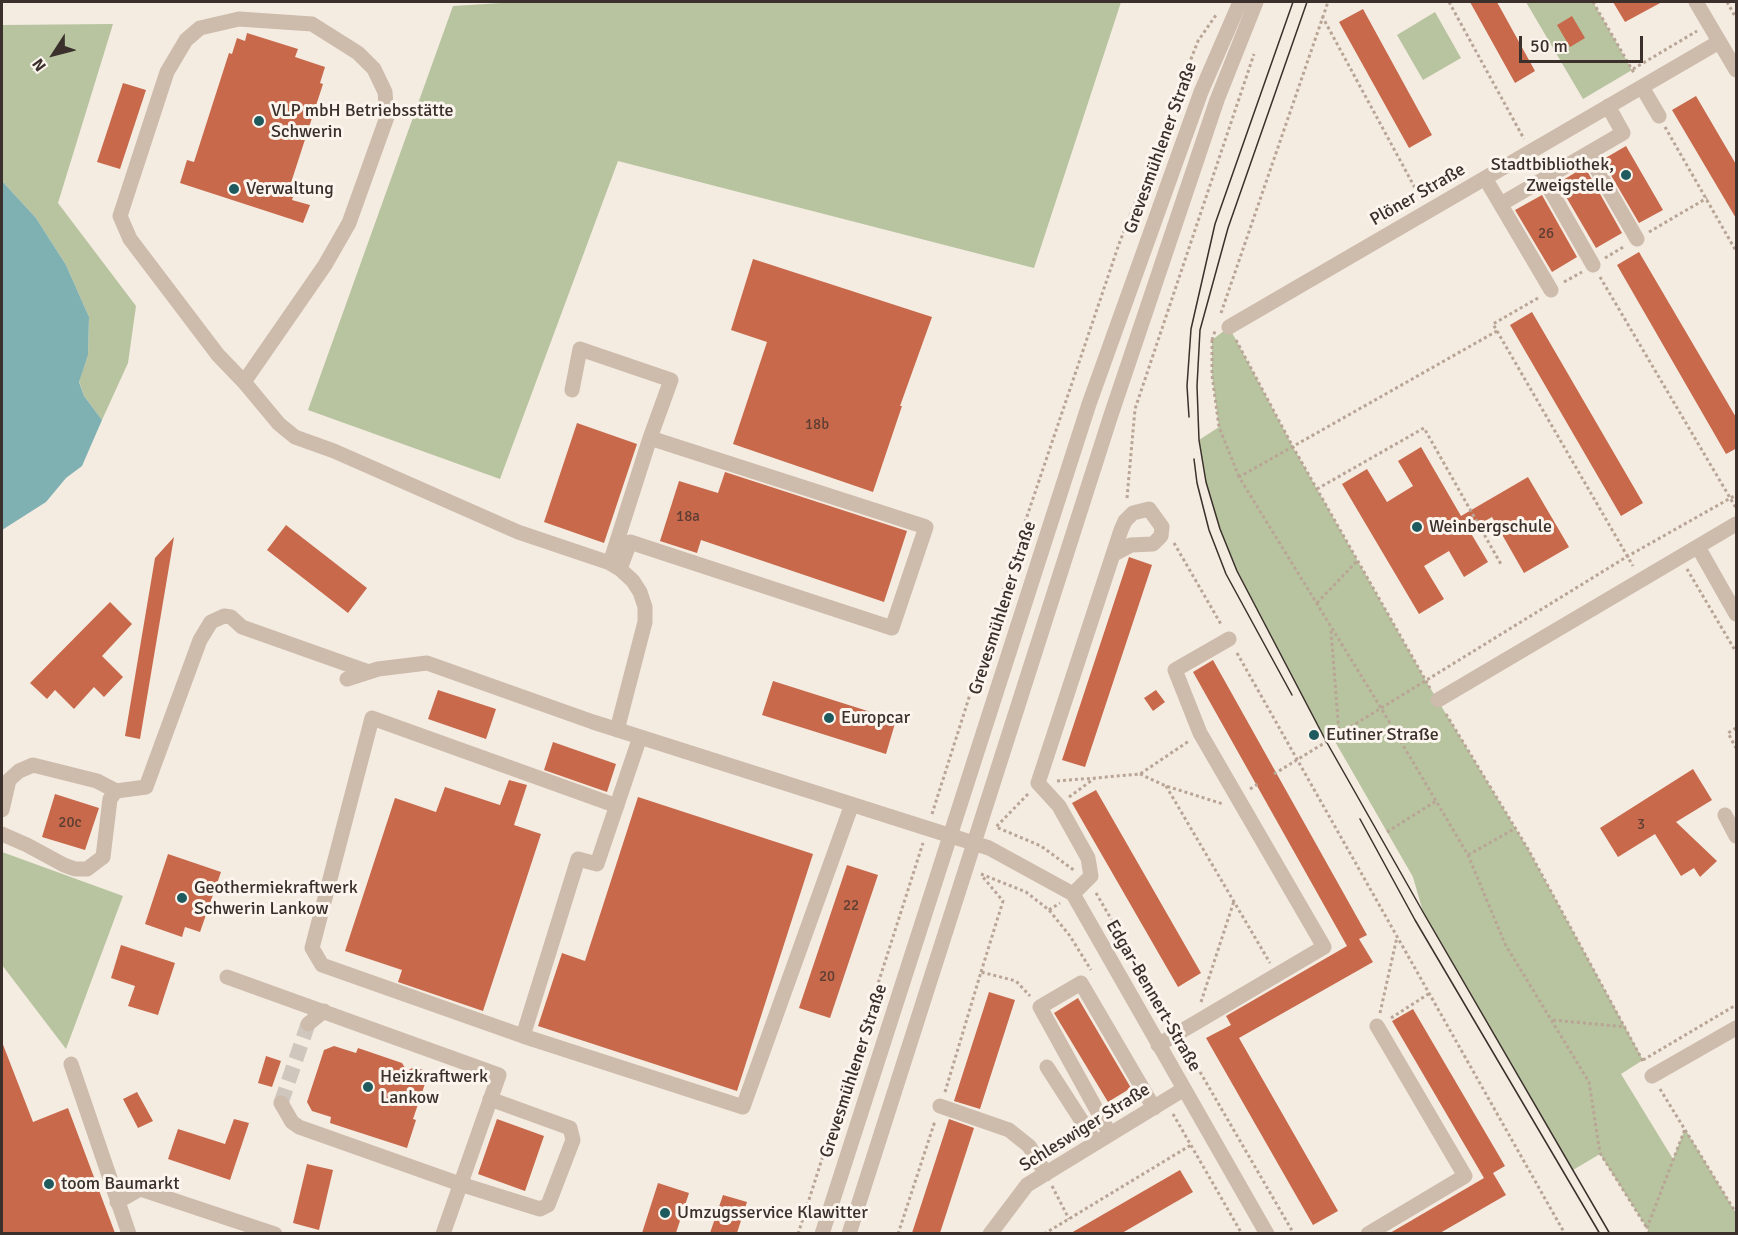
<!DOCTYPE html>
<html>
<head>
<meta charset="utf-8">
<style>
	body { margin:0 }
	#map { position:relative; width:1738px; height:1235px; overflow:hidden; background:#f4ebe1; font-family:Signika,sans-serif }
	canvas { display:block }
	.frame { position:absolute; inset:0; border:3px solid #3b302b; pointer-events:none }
	.north { position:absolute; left:24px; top:24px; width:60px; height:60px; -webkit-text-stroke:4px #fbf5ee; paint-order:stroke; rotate:234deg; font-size:16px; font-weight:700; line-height:24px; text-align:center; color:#3b302b }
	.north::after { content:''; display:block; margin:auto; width:21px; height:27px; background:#3b302b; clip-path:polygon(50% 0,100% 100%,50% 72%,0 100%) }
	.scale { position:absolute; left:1519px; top:36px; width:124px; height:27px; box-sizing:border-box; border:3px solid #3b302b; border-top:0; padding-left:8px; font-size:18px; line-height:21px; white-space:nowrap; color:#3b302b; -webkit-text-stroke:4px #fbf5ee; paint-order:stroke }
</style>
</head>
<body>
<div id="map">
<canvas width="1738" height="1235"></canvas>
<div class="frame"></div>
<div class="north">N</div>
<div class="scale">50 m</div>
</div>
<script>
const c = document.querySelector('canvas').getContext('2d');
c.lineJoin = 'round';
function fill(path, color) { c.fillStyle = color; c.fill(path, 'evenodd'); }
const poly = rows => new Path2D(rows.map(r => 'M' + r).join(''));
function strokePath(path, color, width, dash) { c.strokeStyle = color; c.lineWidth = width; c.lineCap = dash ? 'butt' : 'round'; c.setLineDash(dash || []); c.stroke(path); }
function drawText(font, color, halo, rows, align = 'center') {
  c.font = font + ' Signika,sans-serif'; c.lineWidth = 6; c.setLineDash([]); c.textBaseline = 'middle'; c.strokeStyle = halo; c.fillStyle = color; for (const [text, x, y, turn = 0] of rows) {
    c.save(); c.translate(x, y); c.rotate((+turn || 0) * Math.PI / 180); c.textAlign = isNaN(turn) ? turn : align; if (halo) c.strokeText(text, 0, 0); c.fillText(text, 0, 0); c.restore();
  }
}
fill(poly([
	[518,2,1121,2,1034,268,618,161,500,479,308,410,453,6],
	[1526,2,1593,2,1632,70,1583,99],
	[1435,12,1461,58,1423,80,1397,35],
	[113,24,58,203,136,306,128,363,102,420,84,396,79,381,88,355,89,317,66,265,36,218,2,181,2,25],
	[1229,327,1293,447,1426,681,1528,849,1643,1060,1621,1074,1673,1159,1685,1129,1736,1213,1736,1233,1649,1233,1647,1228,1600,1154,1573,1170,1423,912,1413,877,1333,738,1326,741,1237,571,1220,529,1206,482,1199,440,1219,427,1212,375,1212,340],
	[2,852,123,896,66,1049,2,965]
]), '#b8c4a0');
fill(poly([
	[2,181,36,218,66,265,89,317,88,355,79,382,84,396,102,420,82,466,66,478,46,502,2,530]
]), '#7fb0b2');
fill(poly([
	[1470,2,1497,2,1535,71,1515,83],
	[1613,2,1662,2,1625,22],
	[1363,9,1432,135,1409,148,1339,22],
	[1572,16,1585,38,1570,47,1557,25],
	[247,33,298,49,295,57,325,67,320,83,323,84,288,192,294,194,292,200,310,205,303,223,180,183,187,160,194,162,229,53,232,54,237,38,245,41],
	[123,83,146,90,120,169,97,162],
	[1696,96,1737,166,1737,220,1672,110],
	[1626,146,1663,210,1639,223,1602,160],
	[1583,168,1584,170,1586,169,1622,233,1596,248,1558,183],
	[1542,195,1577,257,1552,272,1515,210],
	[1639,252,1737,419,1737,448,1726,454,1617,265],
	[753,259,932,317,900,406,902,406,873,492,733,444,767,342,731,330],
	[1532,312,1643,503,1621,516,1510,325],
	[577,423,637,444,604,543,544,522],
	[1421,447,1461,516,1528,477,1569,547,1524,573,1492,517,1469,530,1488,562,1464,577,1449,551,1424,566,1444,599,1419,614,1342,484,1367,469,1387,502,1413,486,1398,461],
	[725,472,907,531,884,602,701,540,697,553,660,541,679,481,718,493],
	[286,525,367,588,348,613,267,550],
	[174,537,140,739,125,736,155,558],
	[1129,557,1152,565,1085,767,1062,760],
	[110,602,132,624,102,656,123,677,104,697,94,687,74,709,55,690,47,699,30,683],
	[1213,660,1367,935,1359,939,1373,962,1239,1038,1338,1211,1313,1225,1206,1038,1231,1025,1226,1016,1347,946,1193,672],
	[773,681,896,720,886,754,762,715],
	[438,690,496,709,486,739,428,719],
	[1156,690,1165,702,1153,711,1144,698],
	[553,742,616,764,607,792,544,770],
	[1693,769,1712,800,1676,822,1717,861,1700,877,1694,868,1681,876,1655,834,1618,857,1600,828],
	[509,780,527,785,514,825,541,834,483,1011,398,982,402,970,345,951,395,798,436,812,445,787,500,805],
	[1096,790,1201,973,1178,987,1072,803],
	[55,794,99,808,85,850,42,837],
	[638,797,813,854,737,1091,538,1026,562,953,585,961],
	[168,854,221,872,200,932,185,927,182,937,145,924],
	[847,865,878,875,830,1018,799,1008],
	[121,945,175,963,158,1015,128,1006,135,986,111,978],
	[989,992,1015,1000,980,1109,954,1101],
	[1078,998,1131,1088,1108,1102,1054,1013],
	[1413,1009,1505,1166,1493,1173,1506,1195,1440,1233,1390,1233,1484,1178,1392,1021],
	[2,1042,33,1122,68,1108,115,1233,2,1233],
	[334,1046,356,1053,358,1048,402,1063,407,1071,414,1067,429,1072,413,1119,416,1120,407,1148,330,1123,331,1117,312,1111,307,1102,324,1050],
	[266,1056,281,1061,272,1087,258,1083],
	[137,1092,153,1121,138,1128,123,1099],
	[234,1119,249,1123,230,1180,168,1159,178,1129,225,1144],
	[497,1119,544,1136,525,1191,478,1174],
	[949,1119,974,1128,940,1233,912,1233],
	[307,1164,333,1170,319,1230,293,1223],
	[1180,1170,1193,1192,1122,1233,1071,1233],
	[658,1183,689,1193,676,1233,642,1233],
	[723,1195,747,1202,737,1233,710,1233]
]), '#c8694b');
strokePath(poly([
	[281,1103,308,1024]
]), '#cfc6bd', 15, [15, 8]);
strokePath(poly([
	[1449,2,1524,139],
	[1593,2,1634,73],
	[1727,2,1736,18],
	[1322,16,1421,199],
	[1633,69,1697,31],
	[1665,127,1736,251],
	[1649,232,1707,198],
	[1605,258,1625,246],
	[1600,277,1736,508],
	[1564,282,1582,272],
	[1538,298,1493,324,1497,331,1239,477,1381,708,1468,855,1505,944,1589,1082,1600,1153,1647,1228],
	[1221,313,1328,2],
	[1497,331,1633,566],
	[1212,340,1215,331],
	[1212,340,1212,375,1219,427,1239,477],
	[1236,340,1293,447,1430,688],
	[1317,489,1424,428,1502,566],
	[1127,498,1135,409,1254,54],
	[1174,543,1222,626],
	[1687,569,1736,652],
	[1317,603,1357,561],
	[1331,631,1339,733],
	[1237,653,1565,1234],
	[1446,714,1528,849,1644,1063],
	[1736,728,1728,733,1736,748],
	[1140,774,1166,786,1223,804],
	[1274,774,1628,556,1736,495],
	[1057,781,1095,778],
	[1166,786,1270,963],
	[1250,789,1258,784],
	[1028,794,996,827,1041,846,1075,871],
	[1069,797,1095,778,1140,774,1189,741],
	[932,814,1021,534,1119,244,1198,41,1216,15],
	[1387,832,1436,801],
	[1468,855,1516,828],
	[981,874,1026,892,1049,910,1070,936,1091,970],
	[1096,893,1171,1022],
	[1049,910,1060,903],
	[981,972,1003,901,982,876],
	[1201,1002,1234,901],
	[1380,1013,1397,937],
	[1391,1018,1430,993],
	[1553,1020,1626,1027],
	[1185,1046,1294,1234],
	[1643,1060,1736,1005],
	[1660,1089,1736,1213],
	[945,1092,981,972,1016,981,1030,996],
	[1173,1114,1242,1234],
	[1052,1186,1069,1219],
	[798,1234,923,843],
	[898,1234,935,1121],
	[1044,1234,1191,1145],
	[1649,1234,1647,1228,1685,1129]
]), '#b9a596', 3, [3, 3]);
strokePath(poly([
	[1696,2,1736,70],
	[1642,87,1659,116],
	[1588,154,1637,239],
	[1485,178,1551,290],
	[1544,179,1593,265],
	[1501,204,1623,133,1608,106],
	[1229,327,1719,42],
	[244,382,325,265,349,223,387,117,385,92,374,69,358,53,312,24,239,19,200,28,186,40,167,72,120,216,130,239,218,355,244,382,279,424,295,437,334,451,518,532,610,563,620,569,633,581,640,592,645,607,645,622,617,730],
	[572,390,580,349,671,380,650,438,610,563],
	[1698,547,1736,614],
	[620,569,630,542,892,628,926,527,650,438],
	[347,679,378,669,427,663,593,722,989,848,1073,894,1267,1234],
	[1438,700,1736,524],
	[617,806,372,718,312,948,322,965,523,1036,743,1107,852,804],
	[2,810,9,780,19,771,33,765,97,781,116,791,146,787,200,640,211,622,224,616,231,617,242,627,369,672],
	[1725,815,1736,836],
	[2,834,27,845,64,865,75,869,87,869,103,857,110,799,116,791],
	[1073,894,1091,876,1088,858,1059,806,1038,783,1121,530,1125,521,1133,513,1149,509,1162,527,1161,536,1153,544,1131,545,1114,554],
	[227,977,499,1075,443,1234],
	[308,1024,324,1011],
	[523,1036,578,859,597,864,640,737],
	[1158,1045,1324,947,1200,733,1175,670,1229,639],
	[71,1064,129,1234],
	[1047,1067,1096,1143],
	[1652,1076,1736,1028],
	[281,1103,292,1122,299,1127,460,1184,540,1209,548,1205,573,1140,570,1128,490,1099],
	[940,1106,1009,1130,1029,1146,1046,1174],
	[1110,1134,1040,1007,1081,983,1154,1108],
	[117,1202,140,1189,275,1234],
	[822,1234,1089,404,1201,92,1240,2],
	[849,1234,1110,418,1217,100,1256,2],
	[990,1234,1027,1185,1184,1089],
	[1368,1234,1465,1176,1377,1026]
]), '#cdbbac', 15);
strokePath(poly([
	[1307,2,1228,228,1200,330,1197,386,1199,440,1206,482,1220,529,1237,571,1326,741,1423,912,1610,1234],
	[1189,417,1187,386,1191,329,1215,224,1293,2],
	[1194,459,1197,483,1209,530,1226,574,1292,695],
	[1360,819,1415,920,1600,1234]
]), '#3b302b', 1.5);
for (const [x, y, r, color] of [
	[259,121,6,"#1f5a5e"],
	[1626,175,6,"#1f5a5e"],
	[234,189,6,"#1f5a5e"],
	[1417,527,6,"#1f5a5e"],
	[829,718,6,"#1f5a5e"],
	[1314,735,6,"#1f5a5e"],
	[182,898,6,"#1f5a5e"],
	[368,1087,6,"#1f5a5e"],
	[49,1184,6,"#1f5a5e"],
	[665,1213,6,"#1f5a5e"]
]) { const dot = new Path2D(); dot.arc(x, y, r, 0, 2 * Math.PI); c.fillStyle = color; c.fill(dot); strokePath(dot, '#fbf5ee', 2); }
drawText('15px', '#5e3e33', null, [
	["26",1546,234],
	["18b",817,425],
	["18a",688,517],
	["20c",70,823],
	["3",1641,825],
	["22",851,906],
	["20",827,977]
]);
drawText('18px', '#3b302b', '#fbf5ee', [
	["VLP mbH Betriebsstätte",271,111],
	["Schwerin",271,132],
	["Stadtbibliothek,",1614,165,"right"],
	["Zweigstelle",1614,186,"right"],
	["Verwaltung",246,189],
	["Weinbergschule",1429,527],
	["Europcar",841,718],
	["Eutiner Straße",1326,735],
	["Geothermiekraftwerk",194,888],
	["Schwerin Lankow",194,909],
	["Heizkraftwerk",380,1077],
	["Lankow",380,1098],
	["toom Baumarkt",61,1184],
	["Umzugsservice Klawitter",677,1213]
], 'left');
drawText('18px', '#3b302b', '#fbf5ee', [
	["Grevesmühlener Straße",1161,148,-70],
	["Plöner Straße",1418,195,-30],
	["Grevesmühlener Straße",1003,608,-72],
	["Edgar-Bennert-Straße",1153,996,60],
	["Grevesmühlener Straße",854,1071,-72],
	["Schleswiger Straße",1085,1128,-32]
]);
</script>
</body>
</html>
